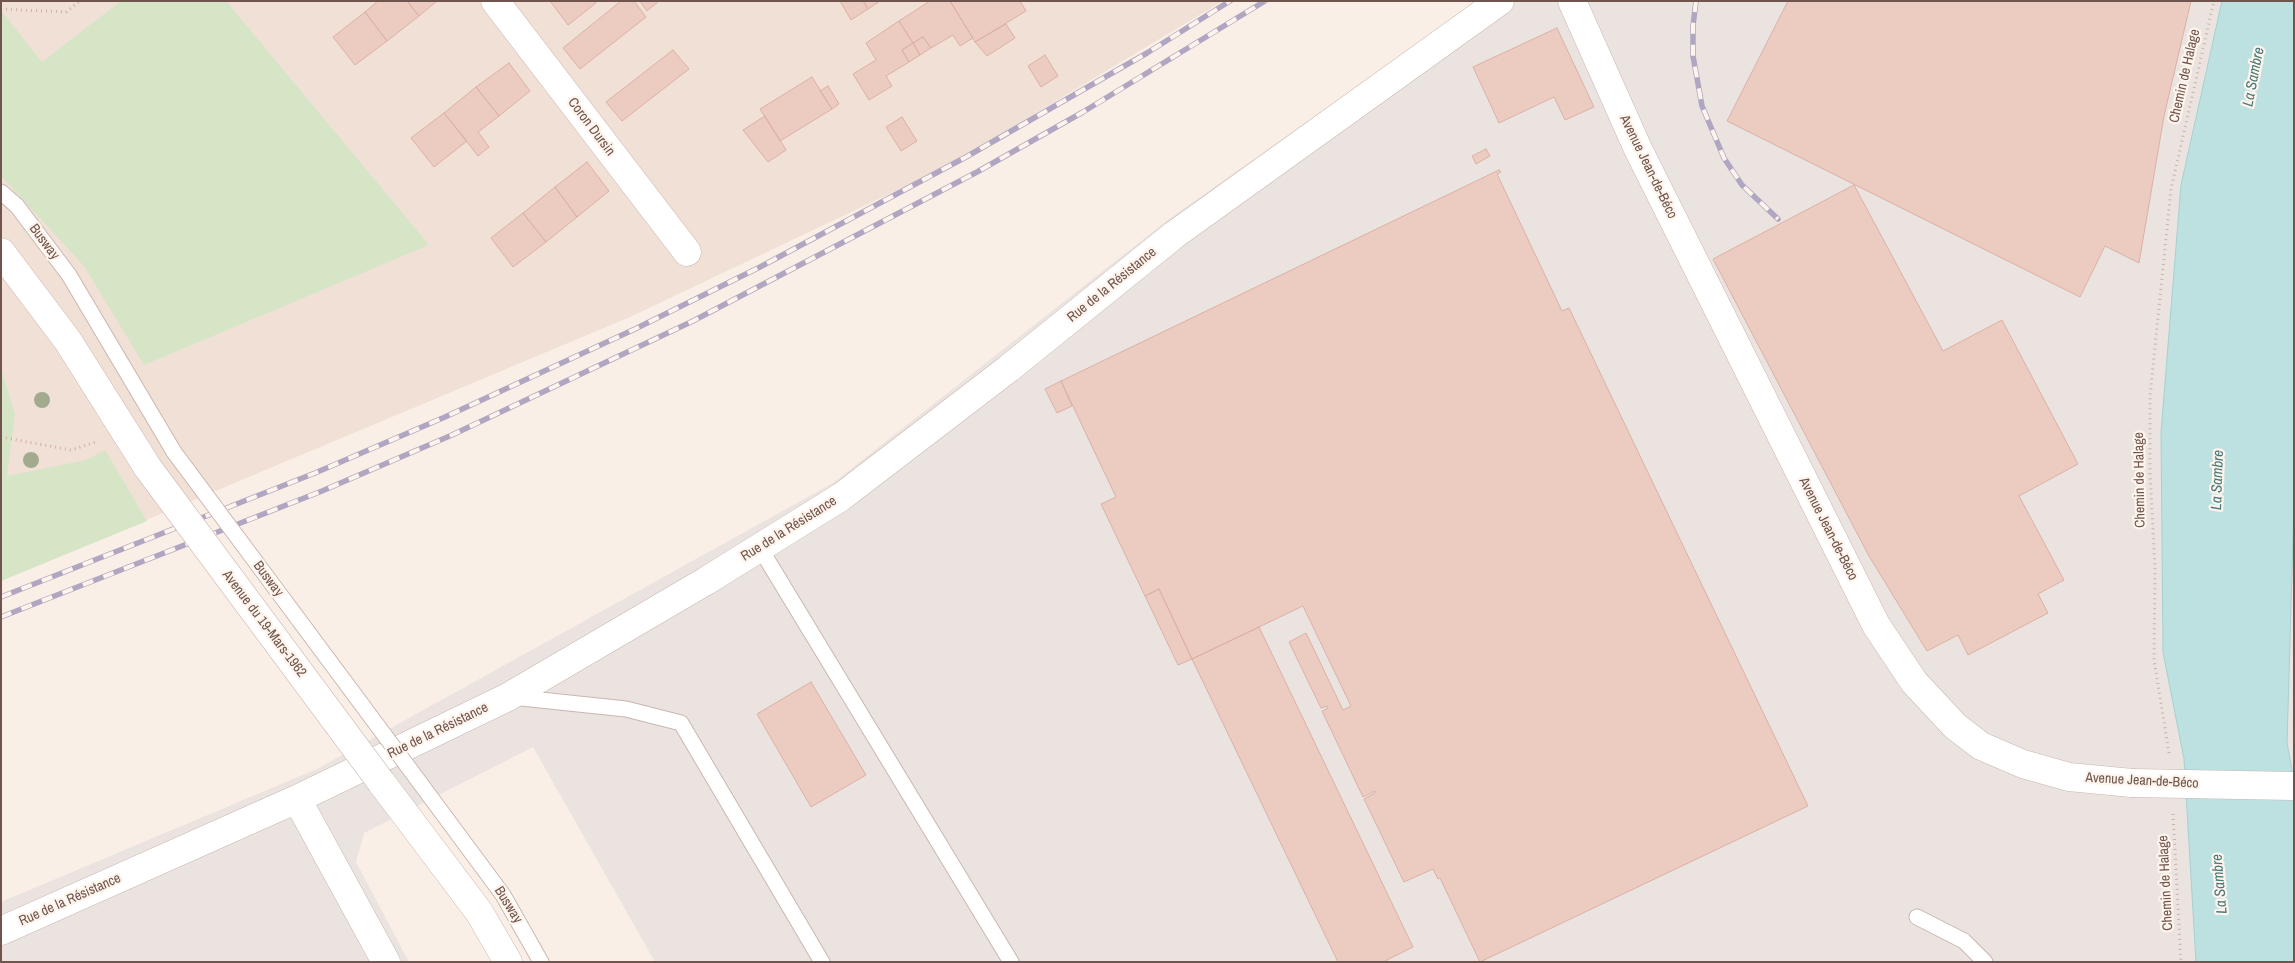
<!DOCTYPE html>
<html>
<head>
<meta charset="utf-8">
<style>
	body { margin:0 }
	#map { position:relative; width:2295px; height:963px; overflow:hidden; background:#faefe6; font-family:"Archivo Narrow",sans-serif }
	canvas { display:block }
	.frame { position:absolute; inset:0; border:2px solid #70554e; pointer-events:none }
</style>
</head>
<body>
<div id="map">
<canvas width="2295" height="963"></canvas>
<div class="frame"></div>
</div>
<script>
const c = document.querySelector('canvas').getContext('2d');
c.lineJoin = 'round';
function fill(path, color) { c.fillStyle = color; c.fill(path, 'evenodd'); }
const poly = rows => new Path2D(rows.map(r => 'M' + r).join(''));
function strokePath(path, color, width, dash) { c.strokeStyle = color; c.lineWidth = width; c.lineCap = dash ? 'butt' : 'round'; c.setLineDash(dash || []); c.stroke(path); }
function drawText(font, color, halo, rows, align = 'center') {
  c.font = font + ' "Archivo Narrow",sans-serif'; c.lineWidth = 4.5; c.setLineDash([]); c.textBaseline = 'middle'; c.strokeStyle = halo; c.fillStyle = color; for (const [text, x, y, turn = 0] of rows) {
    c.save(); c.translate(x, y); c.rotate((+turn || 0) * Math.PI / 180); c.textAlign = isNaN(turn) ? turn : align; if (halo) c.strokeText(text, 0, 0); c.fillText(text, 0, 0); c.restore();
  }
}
fill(poly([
	[1,1,1223,1,944,168,630,317,1,581]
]), '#f0e0d6');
fill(poly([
	[1478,1,2294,1,2294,767,2214,783,2233,962,655,962,533,747,364,833,356,862,409,962,1,962,1,902,317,769,833,483,1169,219]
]), '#eae3e0');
fill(poly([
	[121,1,226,1,429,245,144,365,84,266,1,176,1,15,3,13,42,62],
	[1,368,15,414,7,476,86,460,105,450,147,521,1,581]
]), '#d7e5c7');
const water = poly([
	[2222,1,2294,1,2294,503,2287,743,2294,780,2294,962,2196,962,2184,759,2163,652,2161,432,2181,185,2222,1]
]);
fill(water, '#bde1e1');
strokePath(water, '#a5d1d1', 1);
const building = poly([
	[378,1,407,1,419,16,387,41,365,12,378,1],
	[407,1,437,1,419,16,407,1],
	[550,1,594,1,596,3,568,25,550,1],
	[621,1,634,1,646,17,580,69,563,48,621,1],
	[640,1,659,1,647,11,640,1],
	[840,1,863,1,868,9,851,20,840,1],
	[863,1,880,1,868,9,863,1],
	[930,1,950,1,973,38,960,46,953,35,931,48,923,37,913,43,899,21,930,1],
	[950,1,1020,1,1026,11,975,42,950,1],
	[1788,1,2191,1,2164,116,2139,263,2105,246,2080,297,1727,121,1788,1],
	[365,12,387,41,355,65,333,37,365,12],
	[899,21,913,43,902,50,909,62,886,76,892,86,869,100,853,74,876,60,866,43,899,21],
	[1006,24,1015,38,987,56,975,42,1006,24],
	[1557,28,1594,107,1565,120,1554,97,1499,123,1473,67,1557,28],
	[923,37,931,48,920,55,913,43,923,37],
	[913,43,920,55,909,62,902,50,913,43],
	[673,50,689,69,622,121,606,102,673,50],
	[1045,55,1058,76,1041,87,1028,66,1045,55],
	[509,63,530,91,499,116,476,87,509,63],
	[812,77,832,109,780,141,760,109,812,77],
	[828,86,839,104,832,109,820,91,828,86],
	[476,87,499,116,478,132,489,147,478,156,444,113,476,87],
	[444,113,467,141,434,167,411,138,444,113],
	[765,116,786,150,768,162,743,130,765,116],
	[902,117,917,141,901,151,886,127,902,117],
	[1486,149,1490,156,1476,164,1472,156,1486,149],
	[587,162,609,191,577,217,555,187,587,162],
	[1499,170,1501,172,1497,174,1562,311,1569,308,1808,806,1480,962,1440,878,1438,879,1433,869,1404,882,1364,799,1375,793,1375,791,1363,797,1322,711,1328,708,1327,706,1321,708,1289,642,1306,633,1343,710,1351,706,1303,606,1192,659,1159,589,1145,596,1101,504,1116,497,1061,381,1499,170],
	[1854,185,1943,351,2002,320,2078,464,2019,496,2064,580,2038,594,2048,613,1968,655,1958,635,1927,651,1869,556,1713,259,1854,185],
	[555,187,577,217,546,242,523,213,555,187],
	[523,213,546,242,513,267,491,238,523,213],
	[1061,381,1072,406,1057,413,1045,389,1061,381],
	[1159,589,1192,659,1178,665,1145,596,1159,589],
	[1259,627,1413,947,1383,962,1338,962,1192,659,1259,627],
	[811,682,866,775,811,807,757,714,811,682]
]);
fill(building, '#ecccc1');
strokePath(building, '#dcb1a4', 1);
const service = poly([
	[1,192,17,206,69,275,174,452],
	[760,548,1011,962],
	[512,697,626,709,681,723,822,962],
	[406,764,503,895,541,962],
	[1917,917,1964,941,1985,962]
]);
const minor = poly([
	[495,1,687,252],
	[1572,1,1638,149,1876,625,1914,682,1955,726,1981,746,2023,764,2069,777,2132,783],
	[297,799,386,962],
	[1,931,297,799,508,697,706,581,841,497,1008,369,1174,235,1500,1]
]);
const secondary = poly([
	[1,252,68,341,148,468],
	[381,782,479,912,508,962]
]);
strokePath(service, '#cab7ae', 17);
strokePath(minor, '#cab7ae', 29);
strokePath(secondary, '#ceb8af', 29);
strokePath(poly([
	[1,9,66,12,80,1],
	[1,437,71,450,96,442],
	[2169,753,2154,660,2155,568,2150,474,2150,396,2171,189,2214,1],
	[2173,814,2181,962]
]), '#d0afa5', 3, [1, 4]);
strokePath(service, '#fff', 15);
strokePath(minor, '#fff', 28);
strokePath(secondary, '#fff', 28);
const rail = poly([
	[1696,1,1693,26,1693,56,1702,106,1724,158,1742,185,1778,219],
	[1,597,315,473,445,417,635,329,760,267,966,157,1147,53,1230,1],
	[1,617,322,491,452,435,693,321,977,172,1083,112,1265,1]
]);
strokePath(rail, '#b1a6c2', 5.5);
strokePath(rail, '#fdf4ec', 4, [11]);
const serviceBridge = poly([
	[174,452,406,764]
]);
const minorBridge = poly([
	[2132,783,2294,786]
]);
const secondaryBridge = poly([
	[148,468,381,782]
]);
strokePath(serviceBridge, '#cab7ae', 17, []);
strokePath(minorBridge, '#cab7ae', 29, []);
strokePath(secondaryBridge, '#ceb8af', 29, []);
strokePath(serviceBridge, '#fff', 15);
strokePath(minorBridge, '#fff', 28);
strokePath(secondaryBridge, '#fff', 28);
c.fillStyle = '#a3ab8f';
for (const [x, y] of [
	[42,400],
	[31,460]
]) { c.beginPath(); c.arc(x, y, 8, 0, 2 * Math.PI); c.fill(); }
drawText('14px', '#70554e', '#fdf4ec', [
	["Chemin de Halage",2185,76,-77],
	["Coron Dursin",591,127,53],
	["Avenue Jean-de-Béco",1648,167,64],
	["Busway",44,242,53],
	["Rue de la Résistance",1112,285,-39],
	["Chemin de Halage",2140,480,-91],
	["Rue de la Résistance",789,529,-32],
	["Avenue Jean-de-Béco",1828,529,63],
	["Busway",268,579,53],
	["Avenue du 19-Mars-1962",264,624,53],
	["Rue de la Résistance",438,731,-26],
	["Avenue Jean-de-Béco",2142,781,3],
	["Chemin de Halage",2166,883,-93],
	["Rue de la Résistance",70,900,-24],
	["Busway",508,905,58]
]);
drawText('italic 15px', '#47797a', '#fdf4ec', [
	["La Sambre",2254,77,-79],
	["La Sambre",2218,480,-88],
	["La Sambre",2220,884,-95]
]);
</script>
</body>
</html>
